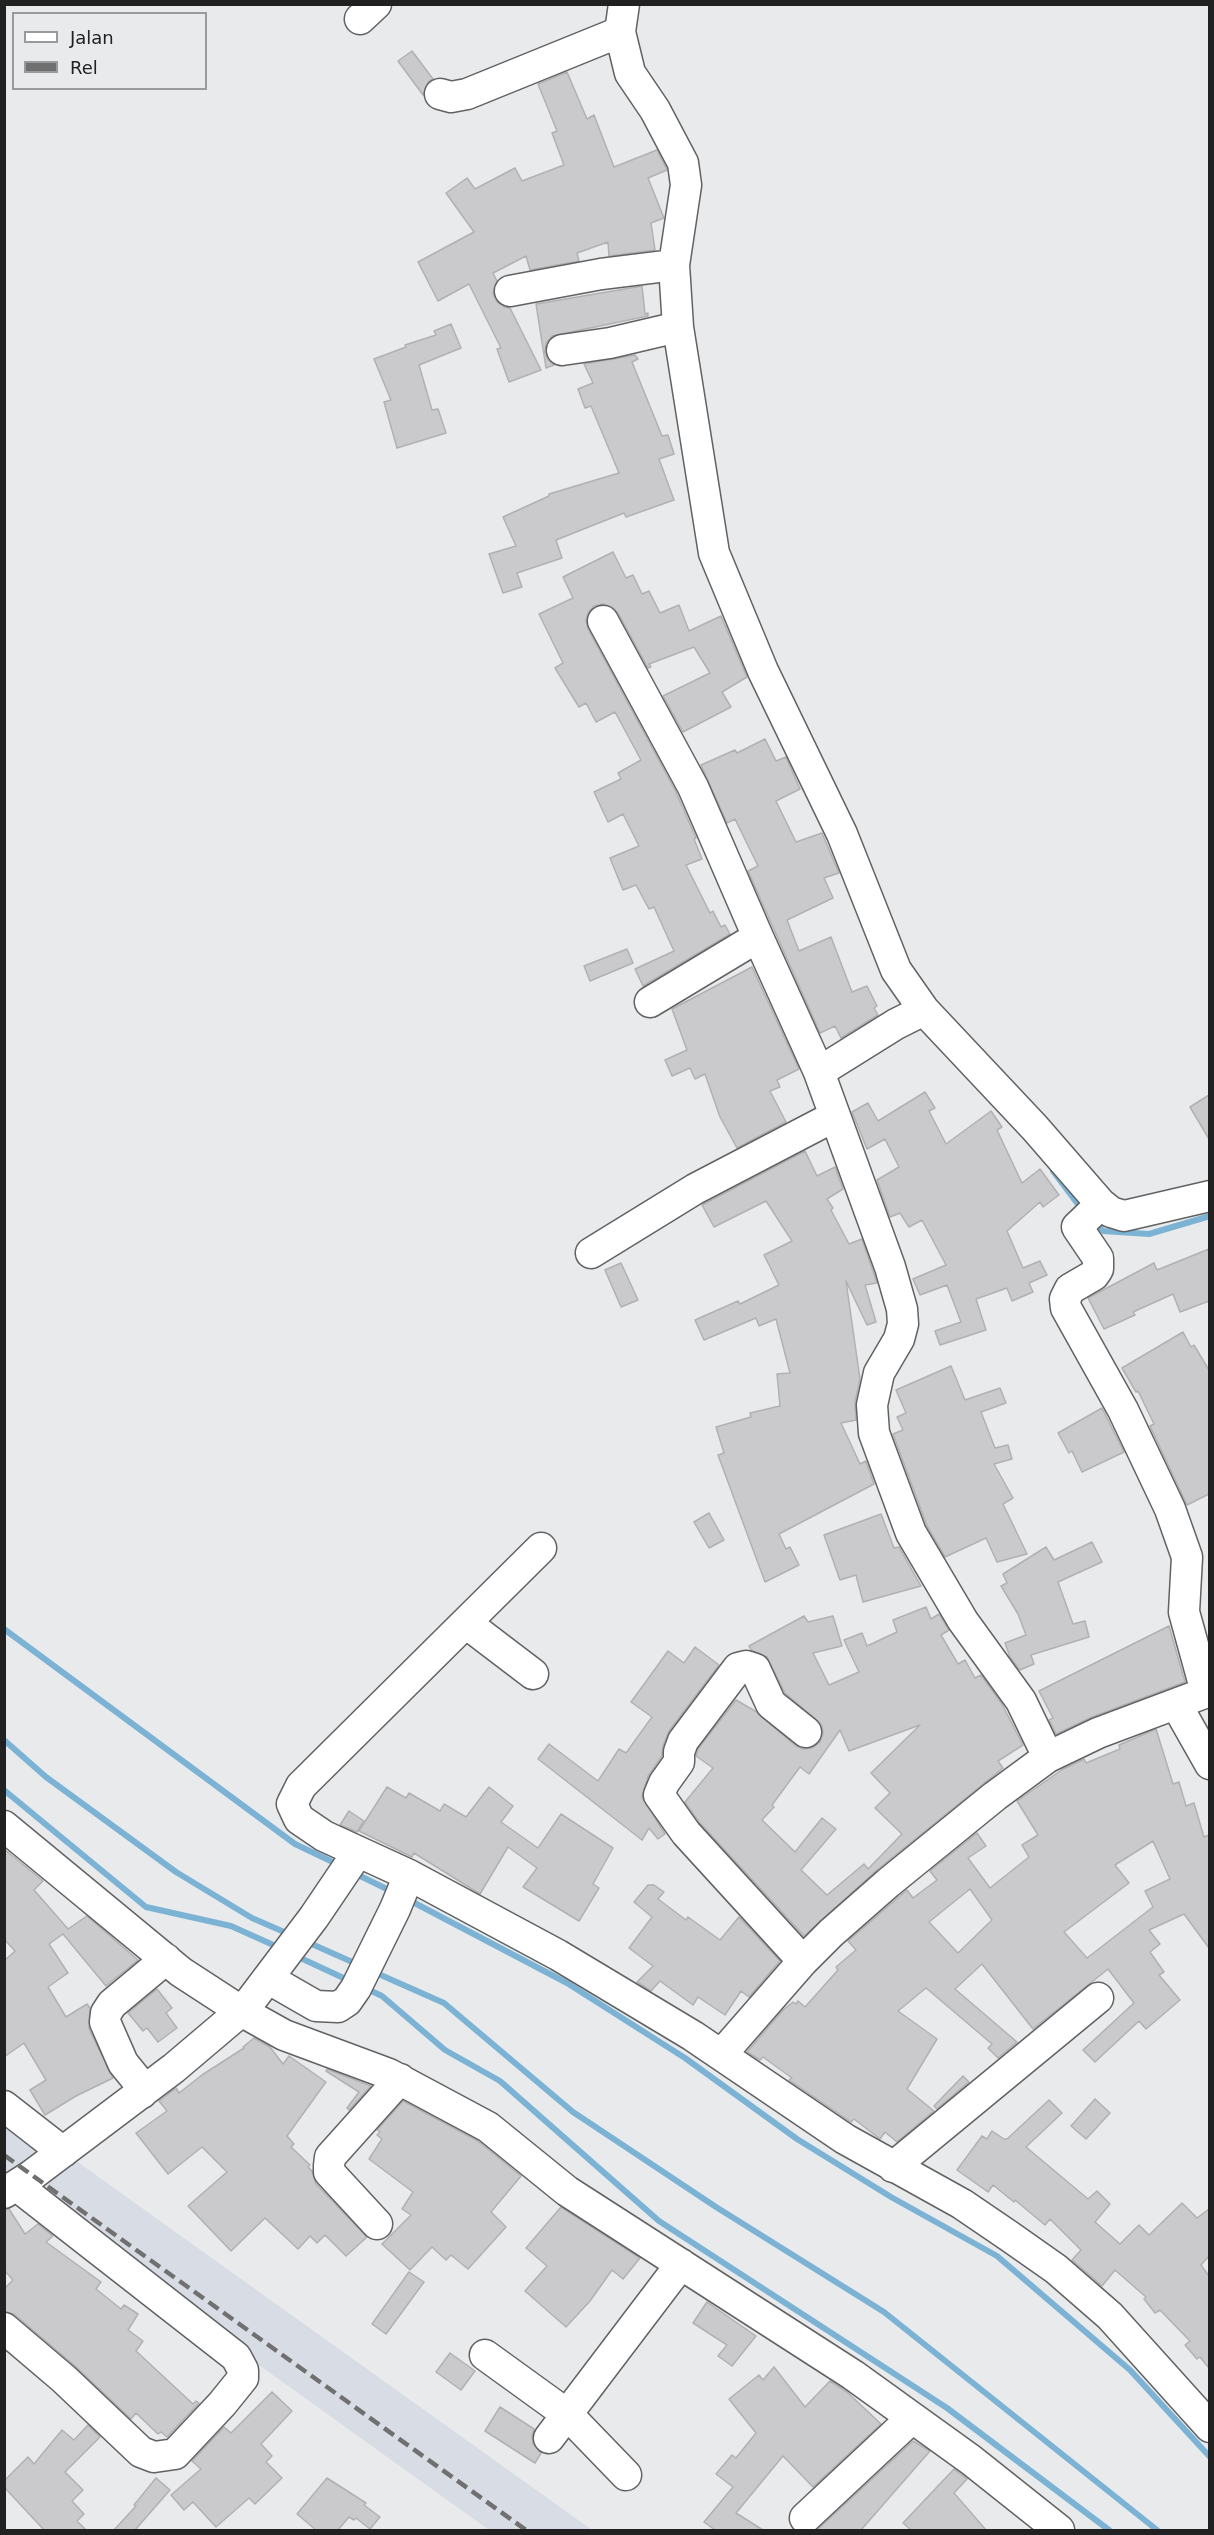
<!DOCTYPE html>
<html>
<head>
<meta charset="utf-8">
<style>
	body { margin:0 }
	#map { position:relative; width:1214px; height:2535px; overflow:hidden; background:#e9eaec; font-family:"DejaVu Sans",sans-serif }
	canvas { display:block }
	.frame { position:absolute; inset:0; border:6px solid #212122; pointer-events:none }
	.legend { position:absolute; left:12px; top:12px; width:195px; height:78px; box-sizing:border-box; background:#e9eaec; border:2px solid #999a9b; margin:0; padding:8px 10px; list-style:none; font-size:18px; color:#212122 }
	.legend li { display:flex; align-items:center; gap:12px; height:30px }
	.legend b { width:30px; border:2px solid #999a9b }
</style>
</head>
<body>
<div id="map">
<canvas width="1214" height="2535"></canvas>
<div class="frame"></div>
<ul class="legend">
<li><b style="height:8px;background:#fff"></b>Jalan</li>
<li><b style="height:8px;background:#707071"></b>Rel</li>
</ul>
</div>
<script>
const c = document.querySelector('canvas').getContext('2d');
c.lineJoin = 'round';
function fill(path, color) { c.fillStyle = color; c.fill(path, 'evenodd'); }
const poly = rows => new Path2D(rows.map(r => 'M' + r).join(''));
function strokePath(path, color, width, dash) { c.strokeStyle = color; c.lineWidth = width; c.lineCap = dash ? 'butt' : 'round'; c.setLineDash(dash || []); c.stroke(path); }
fill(poly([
	[5,2110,592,2530,489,2530,5,2183]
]), '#d8dde5');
strokePath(poly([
	[1053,1171,1083,1211],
	[1094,1222,1103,1231,1149,1234,1210,1216],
	[4,1629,295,1844,339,1865],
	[4,1740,46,1777,176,1872,252,1918,291,1935],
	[4,1790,146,1907,231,1926,280,1948],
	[354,1873,393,1892],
	[407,1899,567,1983,685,2058,797,2139,891,2197,997,2256,1130,2370,1210,2457],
	[305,1941,359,1965],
	[294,1955,350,1981],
	[374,1972,444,2003,573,2112,716,2207,884,2312,1157,2530],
	[365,1988,382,1996,445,2050,500,2081,659,2221,947,2408,1109,2530]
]), '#7cb3d4', 6);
const building = poly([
	[412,51,433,79,428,82,423,95,398,61,412,51],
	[567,72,587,119,594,115,614,167,657,150,667,170,648,178,664,218,651,223,655,250,609,256,608,242,577,253,579,261,530,270,526,256,493,273,497,281,493,294,497,302,504,307,510,308,541,370,509,382,497,349,501,348,469,284,438,301,418,262,474,232,446,193,467,178,475,189,515,168,522,181,564,165,552,133,557,131,538,84,567,72],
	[642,286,645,314,648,313,648,316,552,336,546,343,545,352,548,360,554,365,546,368,536,304,642,286],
	[451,324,461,348,419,365,432,410,438,409,446,433,397,448,384,402,391,400,374,359,406,347,405,345,436,335,434,331,451,324],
	[635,355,638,359,632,362,662,436,668,435,674,454,659,459,674,500,626,517,624,513,556,540,562,558,517,573,522,587,503,593,489,554,516,546,503,517,549,496,549,494,619,473,591,406,585,408,578,389,593,383,584,364,635,355],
	[613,552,626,578,633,575,642,594,649,591,660,613,679,605,689,631,721,616,747,677,722,692,731,707,683,732,663,696,710,673,694,647,649,664,651,667,648,668,618,613,612,607,603,604,594,606,588,613,586,621,588,629,675,790,696,838,694,839,702,859,686,865,710,913,713,911,721,927,725,925,730,934,643,986,635,969,674,951,654,907,649,909,636,885,623,890,610,858,639,846,623,814,608,822,594,792,621,779,618,773,641,760,615,712,596,722,586,703,579,707,555,668,563,663,539,614,573,598,563,577,613,552],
	[765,739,776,761,786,757,800,789,776,801,796,842,822,833,839,873,824,878,833,898,787,920,799,951,831,937,852,992,867,986,877,1006,874,1008,878,1015,841,1038,835,1026,820,1033,748,871,758,866,735,819,727,823,701,765,735,750,737,753,765,739],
	[627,949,633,963,590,981,584,966,627,949],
	[752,967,799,1069,777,1080,780,1087,770,1091,786,1122,737,1148,720,1117,705,1074,695,1079,690,1068,672,1076,665,1060,687,1050,672,1009,752,967],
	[925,1092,935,1108,929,1111,946,1144,991,1111,1002,1127,997,1130,1022,1183,1040,1169,1059,1195,1043,1207,1040,1202,1007,1231,1023,1268,1040,1261,1047,1275,1029,1283,1033,1292,1012,1301,1007,1288,976,1299,986,1330,940,1345,935,1331,961,1322,947,1285,920,1295,913,1279,946,1265,922,1220,909,1227,900,1213,890,1217,877,1180,899,1167,885,1139,867,1149,852,1112,868,1103,878,1121,925,1092],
	[1209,1095,1209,1139,1190,1107,1209,1095],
	[805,1151,817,1176,835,1167,843,1189,827,1199,833,1208,831,1210,849,1244,862,1239,877,1283,865,1285,876,1322,867,1325,846,1281,860,1379,855,1402,856,1420,841,1423,860,1464,866,1461,874,1484,779,1534,786,1549,790,1547,799,1565,765,1582,718,1455,724,1453,716,1427,751,1417,750,1413,780,1406,777,1374,790,1373,776,1319,759,1326,756,1318,704,1340,695,1320,738,1301,740,1304,779,1285,764,1255,792,1241,766,1201,714,1227,702,1205,805,1151],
	[1209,1249,1209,1301,1180,1312,1173,1294,1133,1312,1135,1315,1104,1329,1088,1298,1154,1263,1157,1270,1209,1249],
	[621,1263,638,1300,621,1307,605,1270,621,1263],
	[1183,1332,1191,1347,1194,1345,1209,1370,1209,1494,1187,1505,1150,1426,1154,1424,1138,1391,1136,1392,1122,1368,1183,1332],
	[951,1366,965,1400,1000,1388,1006,1403,981,1412,995,1448,1008,1445,1012,1459,994,1464,1013,1498,1003,1504,1027,1554,997,1562,986,1538,945,1557,927,1526,893,1434,903,1430,897,1417,906,1413,896,1390,951,1366],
	[1102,1408,1124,1452,1082,1472,1072,1451,1069,1453,1058,1433,1102,1408],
	[709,1513,724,1540,709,1548,694,1522,709,1513],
	[881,1514,894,1548,899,1547,921,1586,863,1602,856,1575,840,1580,824,1535,881,1514],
	[1092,1542,1102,1562,1058,1582,1073,1624,1085,1621,1089,1637,1031,1655,1034,1664,1020,1670,1010,1657,1005,1643,1026,1635,1018,1614,1001,1586,1007,1583,1003,1574,1046,1547,1054,1560,1092,1542],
	[926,1607,931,1619,939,1614,949,1630,941,1635,958,1664,965,1660,975,1678,981,1675,1002,1704,1023,1745,998,1761,1003,1768,877,1870,804,1936,699,1822,685,1802,713,1768,696,1756,698,1749,736,1700,755,1711,796,1746,803,1749,812,1748,820,1742,823,1734,822,1725,785,1693,767,1657,751,1650,749,1646,804,1616,808,1622,833,1616,842,1646,813,1653,829,1685,859,1672,844,1640,862,1633,867,1646,897,1632,893,1620,926,1607],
	[920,1725,871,1773,890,1793,875,1808,902,1834,868,1869,864,1864,827,1895,801,1870,836,1829,822,1818,795,1852,762,1820,774,1807,772,1805,800,1767,809,1774,840,1730,849,1751,920,1725],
	[1169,1626,1185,1682,1092,1717,1056,1734,1049,1720,1053,1718,1039,1691,1169,1626],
	[695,1647,719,1665,669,1731,663,1746,662,1756,648,1776,642,1797,665,1834,658,1839,649,1828,642,1840,538,1759,549,1744,598,1781,619,1749,626,1753,652,1717,631,1702,642,1687,668,1651,684,1663,695,1647],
	[1156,1729,1173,1784,1179,1782,1186,1806,1194,1803,1204,1837,1209,1835,1209,1948,1184,1914,1149,1930,1160,1944,1150,1952,1164,1972,1159,1975,1180,2000,1146,2029,1139,2021,1095,2062,1083,2050,1134,2003,1108,1969,1033,2029,982,1964,955,1989,1017,2042,998,2058,988,2048,992,2044,926,1988,898,2011,937,2039,907,2089,934,2111,897,2142,885,2132,880,2139,854,2119,851,2122,789,2080,792,2078,763,2057,760,2060,747,2052,783,2010,793,2002,796,2004,798,2001,805,2007,838,1970,836,1967,856,1950,848,1941,907,1890,913,1898,937,1880,930,1871,977,1833,986,1846,968,1858,990,1888,1029,1857,1022,1845,1038,1835,1017,1801,1063,1769,1084,1759,1086,1763,1120,1749,1119,1745,1156,1729],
	[1153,1841,1170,1879,1145,1891,1153,1907,1087,1958,1064,1932,1129,1883,1115,1865,1153,1841],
	[970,1889,992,1920,958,1953,929,1922,970,1889],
	[387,1787,406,1798,409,1793,440,1811,444,1804,466,1817,489,1787,513,1806,501,1822,538,1848,561,1814,613,1848,593,1884,599,1888,579,1921,523,1887,537,1868,508,1847,480,1894,414,1853,412,1857,359,1831,387,1787],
	[349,1811,364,1821,357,1832,340,1825,349,1811],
	[4,1849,43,1881,34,1890,68,1929,87,1916,138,1960,106,1986,63,1934,49,1944,68,1973,48,1987,66,2017,87,2004,90,2008,89,2029,113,2078,76,2096,45,2115,30,2090,46,2080,24,2043,4,2057,4,1961,15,1951,4,1939,4,1849],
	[648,1885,654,1885,664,1892,658,1899,686,1920,688,1917,720,1940,739,1917,780,1961,749,1997,741,1991,725,2015,698,1997,693,2005,660,1981,651,1991,637,1982,653,1966,629,1948,652,1917,634,1902,648,1885],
	[157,1989,172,2008,166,2013,177,2028,158,2042,147,2028,143,2031,128,2013,157,1989],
	[254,2038,270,2047,283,2064,289,2056,326,2082,287,2136,294,2144,291,2147,310,2165,308,2167,312,2171,316,2184,367,2237,346,2256,325,2235,317,2243,310,2236,298,2249,265,2218,231,2251,188,2206,227,2172,202,2147,168,2174,136,2133,167,2111,159,2101,176,2088,179,2093,202,2075,244,2048,243,2047,254,2038],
	[327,2069,371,2086,349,2110,347,2108,359,2092,326,2071,327,2069],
	[963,2076,969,2082,937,2109,934,2106,963,2076],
	[1095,2099,1110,2113,1086,2139,1071,2126,1095,2099],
	[1049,2100,1062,2113,1026,2147,1088,2199,1097,2191,1110,2204,1095,2222,1120,2244,1139,2225,1149,2235,1182,2203,1197,2218,1209,2209,1209,2256,1201,2265,1209,2276,1209,2368,1200,2357,1197,2359,1185,2345,1190,2341,1160,2310,1155,2313,1144,2299,1146,2297,1115,2270,1102,2286,1072,2260,1081,2250,1050,2219,1045,2225,1015,2200,1014,2202,993,2185,988,2192,957,2170,982,2136,987,2139,992,2131,1004,2139,1007,2139,1049,2100],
	[403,2101,478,2141,521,2176,491,2212,506,2227,468,2269,451,2255,446,2260,432,2247,410,2270,382,2244,411,2215,402,2209,413,2192,369,2159,382,2139,377,2135,380,2132,377,2130,403,2101],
	[561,2207,640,2258,623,2279,612,2270,590,2301,566,2327,525,2291,547,2266,526,2248,561,2207],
	[9,2209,25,2234,38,2224,53,2236,46,2242,101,2282,96,2289,121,2309,124,2305,138,2314,128,2330,143,2341,136,2351,193,2404,196,2401,199,2403,167,2437,161,2432,158,2434,136,2413,131,2419,75,2366,15,2315,4,2311,4,2289,13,2280,4,2270,4,2210,9,2209],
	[409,2272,424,2282,386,2334,372,2324,409,2272],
	[707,2302,756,2336,732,2366,718,2356,727,2345,693,2323,707,2302],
	[450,2353,475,2371,461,2390,436,2372,450,2353],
	[774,2367,805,2407,830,2381,847,2392,881,2424,813,2487,783,2456,736,2513,763,2530,715,2530,704,2522,733,2487,716,2474,732,2455,736,2458,756,2433,729,2399,759,2375,763,2380,774,2367],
	[272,2392,292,2411,261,2444,272,2456,266,2462,282,2478,255,2504,249,2498,216,2527,193,2502,184,2510,171,2495,201,2469,192,2461,224,2427,231,2433,272,2392],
	[500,2407,534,2429,532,2436,533,2444,541,2453,535,2463,485,2431,500,2407],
	[88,2425,100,2437,65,2472,83,2490,72,2501,84,2514,77,2521,86,2530,44,2530,4,2487,4,2481,28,2457,34,2464,62,2430,74,2440,88,2425],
	[913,2441,930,2451,861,2530,817,2530,913,2441],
	[954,2469,967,2479,954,2493,986,2530,911,2530,903,2523,954,2469],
	[156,2478,170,2490,135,2530,114,2530,136,2506,134,2505,156,2478],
	[327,2478,366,2503,364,2505,380,2517,370,2529,356,2518,354,2520,349,2517,338,2530,316,2530,297,2514,327,2478]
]);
fill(building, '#cacacc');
strokePath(building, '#b1b1b3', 1.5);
const minor = poly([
	[624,4,620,32,630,73,655,110,683,163,686,185,674,265,678,327,714,553,763,671,842,834,896,970,924,1010,1035,1128,1101,1204,1111,1212,1124,1216,1210,1196],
	[360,19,376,4],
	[440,94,451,97,467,94,620,32],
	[510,291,601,274,674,265],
	[562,350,610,343,678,327],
	[603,621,693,787,758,937],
	[650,1002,758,937,819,1072,896,1024,924,1010],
	[819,1072,890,1267,902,1309,903,1324,899,1339,879,1373,872,1405,874,1433,911,1533,963,1621,1021,1701,1048,1757],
	[1101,1204,1077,1227,1098,1258,1098,1269,1094,1275,1070,1289,1065,1299,1066,1308,1123,1410,1170,1509,1187,1557,1184,1612,1206,1692],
	[591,1253,695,1189,835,1116],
	[541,1548,301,1786,292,1804,299,1819,324,1836,409,1875,558,1955,693,2036,845,2139,962,2204,1009,2236,1056,2269,1110,2316,1210,2427],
	[466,1623,533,1674],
	[1176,1704,1210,1764],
	[4,1826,181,1972,241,2011,284,2035,389,2074,488,2127,567,2191,853,2375,971,2460,1059,2530],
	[803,1961,686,1833,659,1795,664,1783,679,1762,679,1752,683,1741,738,1668,746,1666,755,1669,771,1704,806,1732],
	[269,1979,316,2006,338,2007,347,2001,356,1988,395,1909,409,1875],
	[721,2055,803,1961,831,1933,888,1883,995,1796,1048,1757,1098,1733,1210,1691],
	[142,2093,136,2079,123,2063,105,2022,106,2013,112,2004,166,1959],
	[4,2106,63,2152],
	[893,2167,1098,1998],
	[4,2193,32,2175,174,2068,246,2007,314,1917,358,1852],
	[377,2224,329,2172,329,2166,330,2157,400,2079],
	[4,2328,64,2379,141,2452,154,2457,175,2454,222,2404,243,2378,243,2370,236,2357,17,2186],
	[485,2355,568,2415,626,2475],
	[549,2438,681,2264],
	[805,2518,912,2418]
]);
strokePath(minor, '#616263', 33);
strokePath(minor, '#fff', 30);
strokePath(poly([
	[4,2155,526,2530]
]), '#707071', 4.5, [12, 6]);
</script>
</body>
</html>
